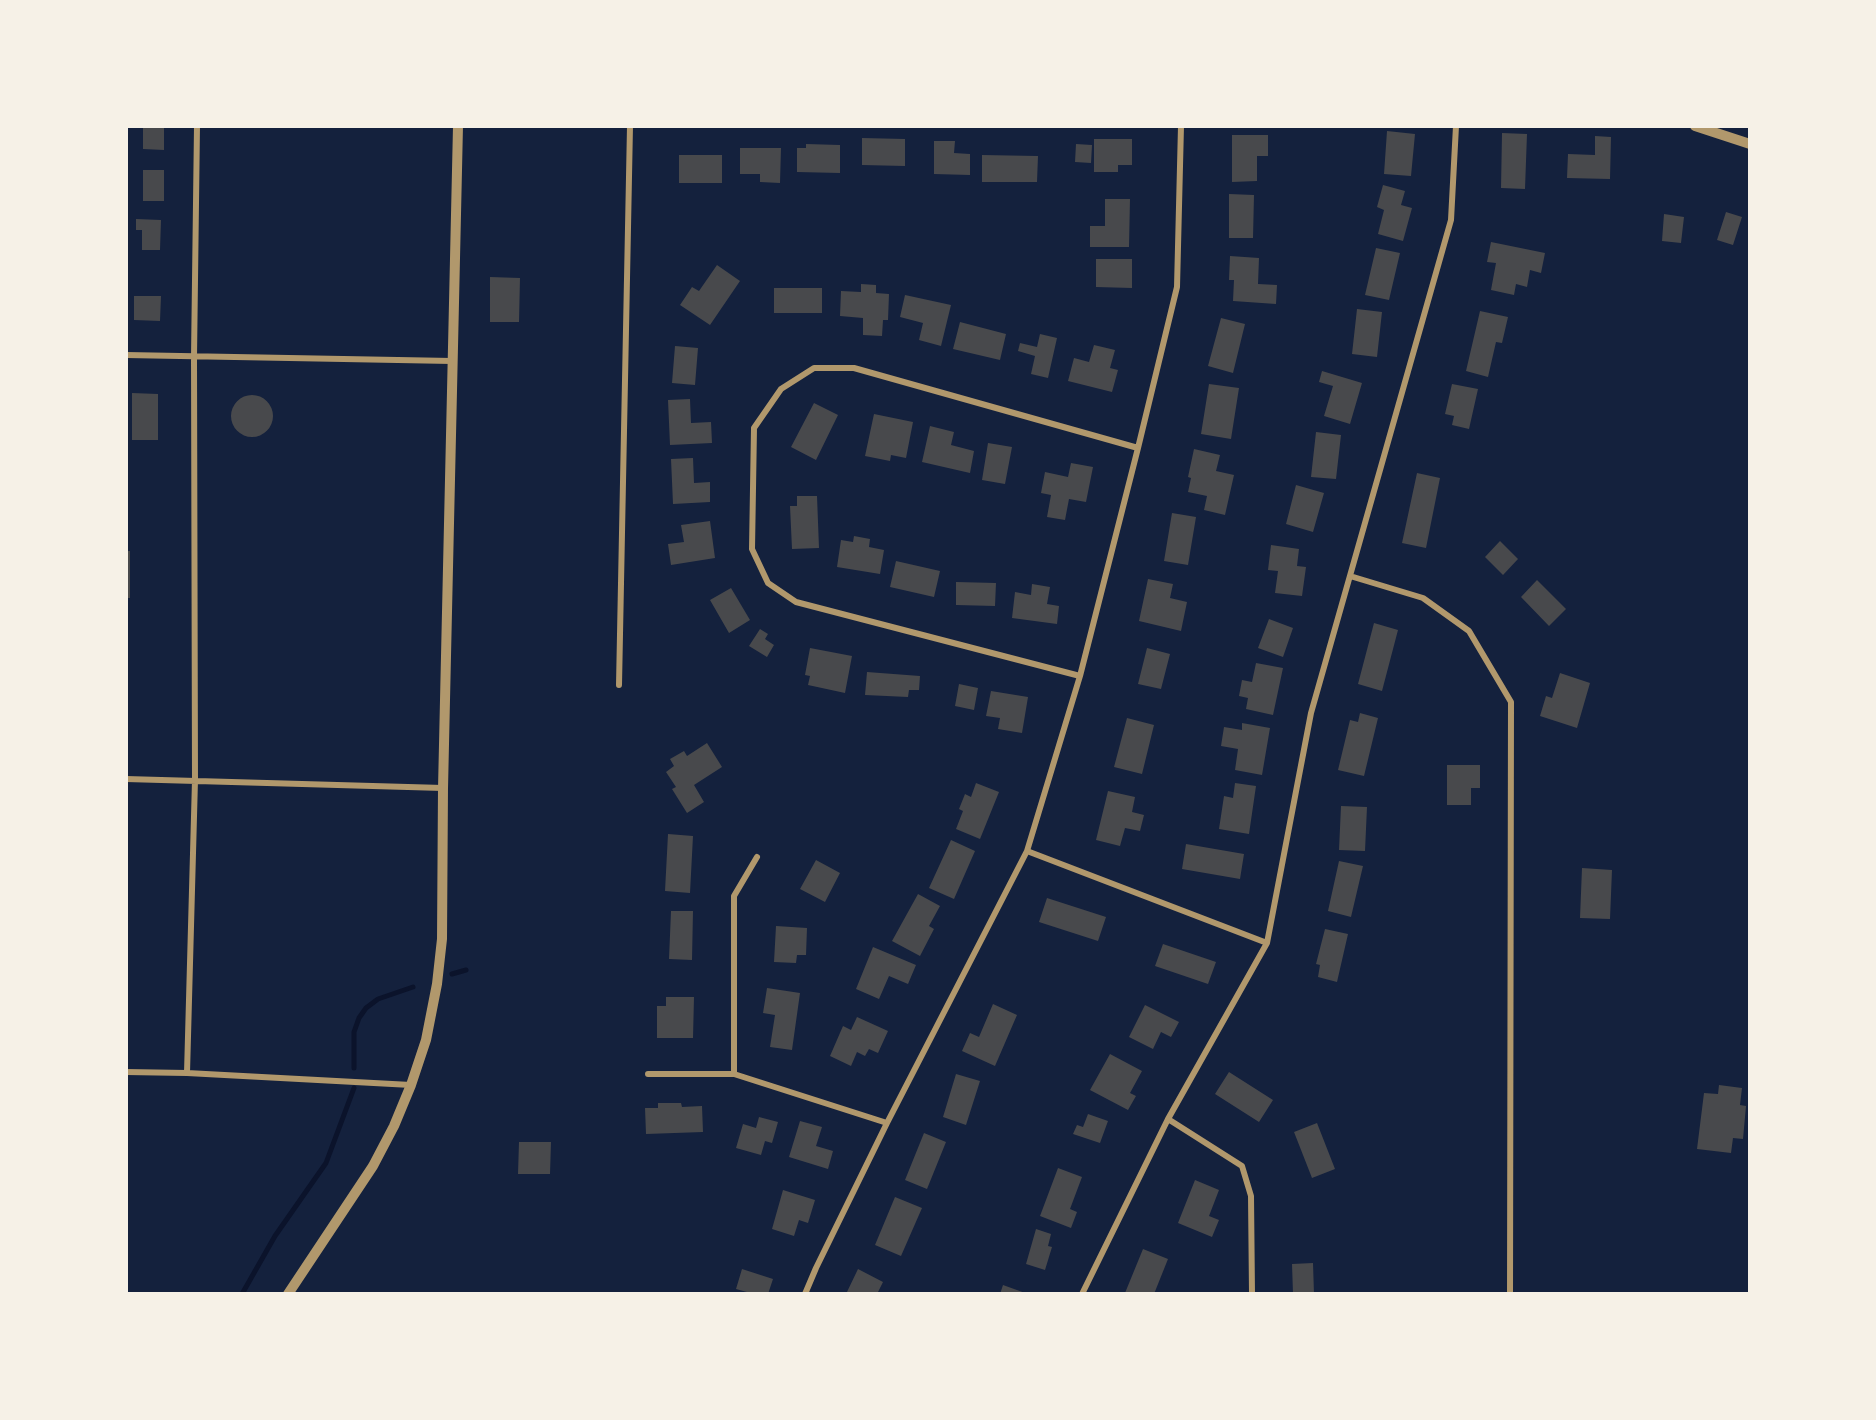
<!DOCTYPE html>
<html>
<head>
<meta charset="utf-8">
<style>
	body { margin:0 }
	#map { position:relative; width:1876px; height:1420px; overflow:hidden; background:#14213d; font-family:Montserrat,sans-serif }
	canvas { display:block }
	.frame { position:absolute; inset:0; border:128px solid #f6f1e7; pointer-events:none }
</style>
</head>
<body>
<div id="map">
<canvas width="1876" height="1420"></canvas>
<div class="frame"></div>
</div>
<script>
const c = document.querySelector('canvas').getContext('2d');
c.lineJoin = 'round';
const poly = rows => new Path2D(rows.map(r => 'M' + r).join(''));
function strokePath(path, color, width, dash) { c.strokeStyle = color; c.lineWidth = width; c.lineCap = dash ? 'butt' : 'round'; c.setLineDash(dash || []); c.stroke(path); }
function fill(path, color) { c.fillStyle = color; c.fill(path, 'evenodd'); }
strokePath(poly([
	[452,974,466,970],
	[354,1068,354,1032,359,1018,366,1008,378,999,413,987],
	[242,1294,275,1236,326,1163,354,1088]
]), '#0b132b', 5);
fill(poly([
	[143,126,164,126,164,150,143,149],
	[1387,131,1415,134,1411,176,1384,174],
	[1502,133,1527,134,1525,189,1501,188],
	[1232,135,1268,135,1268,156,1257,156,1257,181,1232,182],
	[1595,136,1611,137,1610,179,1567,178,1568,154,1595,155],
	[862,138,905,139,905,166,862,165],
	[1094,139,1132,139,1132,165,1118,165,1118,172,1094,172],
	[934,141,955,141,954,153,970,154,970,175,934,174],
	[806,144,840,145,840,173,797,172,797,148,806,148],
	[1076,144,1092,145,1091,163,1075,162],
	[740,148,781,148,780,183,760,182,760,174,740,174],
	[679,155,722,155,722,183,679,183],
	[982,155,1038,156,1037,182,982,182],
	[143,170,164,170,164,201,143,201],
	[1383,185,1405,191,1401,205,1412,208,1403,241,1378,234,1384,210,1377,207],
	[1229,194,1254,195,1253,238,1229,238],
	[1105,199,1130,199,1129,247,1090,247,1090,226,1105,226],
	[1726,212,1742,217,1733,245,1717,240],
	[1664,214,1684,217,1681,243,1662,241],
	[136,219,161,220,160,250,142,250,142,230,136,230],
	[1491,242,1545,253,1541,273,1530,270,1527,287,1516,284,1514,295,1491,290,1496,263,1487,262],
	[1376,248,1400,253,1389,300,1365,295],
	[1230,256,1259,258,1258,284,1277,285,1276,304,1233,301,1234,280,1229,280],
	[1096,259,1132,259,1132,288,1096,287],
	[717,265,740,281,710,325,680,305,692,287,699,291],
	[490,277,520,278,519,322,490,322],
	[861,284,876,285,876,293,889,294,888,320,883,320,882,336,863,335,863,318,840,316,841,291,861,292],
	[774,288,822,288,822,313,774,313],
	[905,295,951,305,941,346,919,340,923,323,900,317],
	[134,296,161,296,160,321,134,320],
	[1357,309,1382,312,1377,357,1352,354],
	[1480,311,1508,317,1502,343,1496,342,1488,377,1466,371],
	[1221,318,1245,324,1233,373,1208,366],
	[960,322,1006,334,1000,360,953,349],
	[1040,334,1057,338,1048,378,1031,374,1035,356,1018,351,1020,343,1037,347],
	[1094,345,1115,350,1110,368,1118,370,1112,392,1068,381,1074,358,1089,362],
	[675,346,698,348,695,385,672,383],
	[1322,371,1362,383,1350,424,1324,416,1333,386,1319,382],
	[1209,384,1239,388,1231,439,1201,434],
	[1452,384,1478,389,1469,429,1452,425,1454,416,1445,414],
	[132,393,158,394,158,440,132,440],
	'231 416a21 21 0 1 1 42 0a21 21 0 1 1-42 0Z',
	[690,399,691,423,711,422,712,443,670,445,668,400],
	[814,403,838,415,816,460,791,447],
	[874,414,913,422,906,458,891,455,890,461,865,456],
	[930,426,954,432,951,445,974,451,970,473,922,462],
	[1316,432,1341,435,1336,479,1311,477],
	[988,443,1012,447,1005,484,982,480],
	[1194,449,1220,455,1216,471,1234,475,1225,515,1204,510,1207,496,1188,492,1191,478,1188,477],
	[693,458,694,483,710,482,710,502,673,504,671,459],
	[1071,463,1093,467,1086,502,1069,499,1065,520,1047,517,1051,495,1041,493,1045,472,1068,477],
	[1417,473,1440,478,1426,548,1402,543],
	[1296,485,1324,493,1313,532,1286,524],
	[797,496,817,496,819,548,792,549,790,506,797,506],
	[1172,513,1196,517,1188,565,1164,561],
	[710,521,715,558,671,565,668,544,684,542,681,525],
	[854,536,870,539,869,547,884,550,880,574,837,567,841,540,853,542],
	[1500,541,1518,559,1503,575,1485,557],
	[1271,545,1299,549,1297,566,1306,567,1302,596,1275,593,1278,571,1268,570],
	[126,551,130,551,130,598,126,598],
	[896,561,940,571,934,597,890,587],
	[1148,579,1173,584,1170,598,1187,602,1181,631,1139,621],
	[1537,580,1566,609,1549,626,1521,597],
	[956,582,996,583,995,606,956,605],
	[1032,584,1050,587,1047,604,1059,606,1057,624,1012,618,1015,592,1031,595],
	[731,588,750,620,729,633,710,600],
	[1269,619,1293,628,1283,657,1258,648],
	[1374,623,1398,630,1382,691,1358,684],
	[760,629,768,634,765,639,774,645,767,657,749,646],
	[810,648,852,656,845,693,808,685,810,676,805,675],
	[1147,648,1170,654,1161,689,1138,684],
	[1256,663,1283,668,1273,715,1246,709,1248,698,1239,696,1242,680,1252,682],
	[867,672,920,676,919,690,909,690,908,697,865,695],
	[1560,673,1590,683,1577,728,1540,716,1546,696,1552,698],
	[959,684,978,688,974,710,955,706],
	[991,691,1028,697,1022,733,998,729,1000,718,986,716],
	[1360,713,1378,718,1364,776,1338,770,1350,720,1358,722],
	[1127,718,1154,725,1142,774,1114,767],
	[1242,723,1270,728,1262,775,1235,770,1238,749,1221,746,1224,727,1242,730],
	[707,743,722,767,694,785,704,802,687,813,672,789,676,787,666,772,674,766,670,759,684,751,687,756],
	[1447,765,1480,765,1480,788,1471,788,1471,805,1447,805],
	[976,783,999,792,980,839,956,829,963,811,959,809,965,794,971,797],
	[1235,783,1256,786,1249,834,1219,829,1224,796,1233,798],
	[1108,791,1135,797,1132,812,1144,815,1140,831,1125,828,1120,846,1096,840],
	[1341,806,1367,807,1365,851,1339,850],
	[668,834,693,836,690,893,665,891],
	[951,840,975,851,954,899,929,888],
	[1186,844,1244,854,1240,879,1182,869],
	[816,860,840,873,825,902,800,889],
	[1339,861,1363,866,1351,917,1328,911],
	[1582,868,1612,870,1610,919,1580,918],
	[918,894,940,906,929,926,934,929,920,956,892,941],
	[1047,898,1106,917,1098,941,1039,922],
	[671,911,693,911,692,960,669,959],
	[776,926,807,928,806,955,797,955,796,963,774,962],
	[1325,929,1348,934,1337,982,1318,977,1320,965,1316,964],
	[1163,944,1216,962,1208,984,1155,966],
	[873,947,916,965,908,984,889,976,879,999,856,989],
	[767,988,800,993,792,1050,770,1047,775,1015,763,1013],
	[666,997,694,997,693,1038,657,1038,657,1006,666,1006],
	[993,1004,1017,1015,995,1066,962,1051,970,1033,979,1037],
	[1145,1005,1179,1022,1171,1037,1161,1032,1153,1049,1129,1037],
	[857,1017,888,1031,878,1053,869,1049,865,1056,857,1052,851,1066,830,1056,843,1026,851,1030],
	[1110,1054,1142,1071,1130,1093,1136,1096,1128,1110,1090,1090],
	[1229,1072,1273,1100,1259,1122,1215,1094],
	[956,1074,980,1081,966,1125,943,1117],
	[1719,1085,1742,1088,1740,1105,1746,1106,1743,1139,1733,1138,1731,1153,1697,1149,1704,1093,1718,1094],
	[658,1103,681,1103,682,1107,702,1106,703,1132,646,1134,645,1108,658,1108],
	[1088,1114,1108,1121,1100,1143,1073,1134,1077,1125,1083,1127],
	[759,1117,778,1122,772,1143,765,1141,761,1155,736,1148,743,1124,756,1128],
	[800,1121,822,1127,816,1146,833,1151,828,1169,789,1157],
	[1317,1123,1335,1169,1312,1178,1294,1132],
	[924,1133,946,1142,927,1189,905,1180],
	[519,1142,551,1142,550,1174,518,1174],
	[1058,1168,1082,1177,1070,1209,1077,1212,1071,1228,1040,1216],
	[1195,1180,1219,1190,1209,1216,1219,1220,1212,1237,1178,1223],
	[783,1190,815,1200,808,1223,799,1220,794,1236,772,1229],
	[895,1197,922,1208,901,1256,875,1245],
	[1036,1229,1051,1234,1048,1246,1052,1247,1045,1270,1026,1264],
	[1143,1249,1168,1259,1154,1294,1127,1294,1125,1293],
	[1313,1263,1314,1294,1293,1294,1292,1264],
	[742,1269,773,1279,768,1294,754,1294,736,1289],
	[858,1269,883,1282,877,1294,846,1294],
	[1003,1285,1028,1294,1000,1294]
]), '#48494c');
strokePath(poly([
	[126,355,452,361],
	[1350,576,1423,598,1469,631,1511,702,1510,1294],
	[1080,676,796,602,768,583,752,549,754,428,781,389,814,368,854,368,1138,448],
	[619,685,630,126],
	[126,779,443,788],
	[1027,851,1267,943],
	[126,1072,187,1073,411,1085],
	[187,1073,195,780,194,357,197,126],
	[648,1074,734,1074,887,1123],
	[734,1074,734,896,757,857],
	[1168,1119,1242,1166,1251,1196,1252,1294],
	[805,1294,816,1268,887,1123,1027,851,1080,676,1138,448,1177,287,1181,126],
	[1082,1294,1168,1119,1267,943,1311,713,1451,220,1456,126]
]), '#b1986c', 6);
strokePath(poly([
	[1695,126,1750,144],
	[288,1294,373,1166,394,1126,411,1085,426,1040,437,984,442,939,443,788,458,126]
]), '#b1986c', 10);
</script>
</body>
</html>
